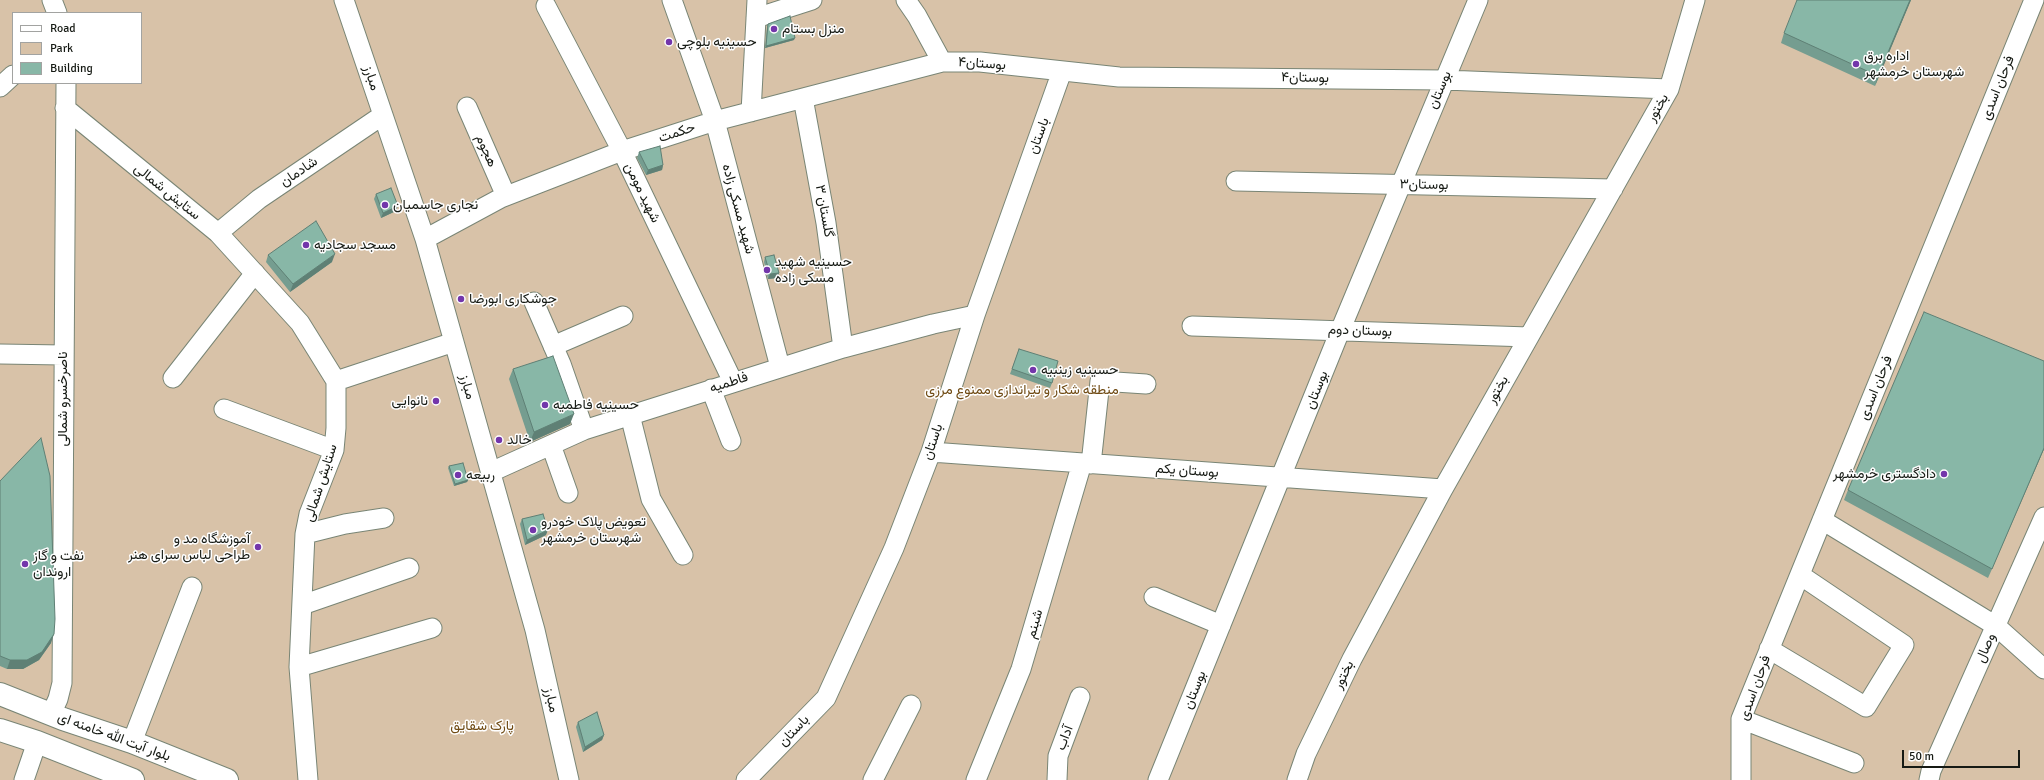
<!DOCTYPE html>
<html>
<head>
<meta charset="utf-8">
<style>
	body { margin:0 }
	#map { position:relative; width:2044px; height:780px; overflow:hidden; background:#e0eedc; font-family:Signika,sans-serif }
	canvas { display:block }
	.legend { position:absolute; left:12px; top:12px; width:130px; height:72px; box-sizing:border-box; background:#fff; border:1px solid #a2a3a1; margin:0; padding:5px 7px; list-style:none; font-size:12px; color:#161a14 }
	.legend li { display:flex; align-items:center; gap:8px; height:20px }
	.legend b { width:20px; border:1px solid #a2a3a1 }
	.scale { position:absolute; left:1902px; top:750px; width:118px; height:18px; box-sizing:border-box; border:2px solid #161a14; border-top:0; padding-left:5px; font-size:12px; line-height:14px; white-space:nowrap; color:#161a14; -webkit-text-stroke:3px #fff; paint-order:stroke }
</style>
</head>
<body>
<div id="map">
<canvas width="2044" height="780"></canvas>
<ul class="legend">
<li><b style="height:5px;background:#fff"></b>Road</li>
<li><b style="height:11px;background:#d8c2a8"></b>Park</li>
<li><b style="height:11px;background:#88b7a7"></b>Building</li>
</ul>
<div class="scale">50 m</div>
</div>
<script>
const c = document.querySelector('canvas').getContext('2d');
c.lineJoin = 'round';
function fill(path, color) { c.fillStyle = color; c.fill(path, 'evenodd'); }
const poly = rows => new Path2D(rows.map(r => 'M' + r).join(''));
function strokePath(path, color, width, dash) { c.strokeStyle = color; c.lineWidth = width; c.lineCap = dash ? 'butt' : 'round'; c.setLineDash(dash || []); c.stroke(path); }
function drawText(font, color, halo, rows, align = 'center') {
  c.font = font + ' Signika,Vazirmatn,sans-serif'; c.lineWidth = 3; c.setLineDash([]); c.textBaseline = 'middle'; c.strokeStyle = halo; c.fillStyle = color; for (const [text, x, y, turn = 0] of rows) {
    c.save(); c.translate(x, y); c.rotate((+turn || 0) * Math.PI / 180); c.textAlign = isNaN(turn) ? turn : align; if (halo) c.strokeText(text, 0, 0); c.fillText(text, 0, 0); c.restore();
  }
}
fill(poly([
	[0,0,2044,0,2044,780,0,780],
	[13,13,141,13,141,83,13,83]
]), '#d8c2a8');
const minor = poly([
	[52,0,57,13],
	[344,0,425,239,535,630,569,780],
	[672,0,715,121,780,367],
	[906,0,917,16,942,62],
	[546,6,622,151,733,382],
	[756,18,812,0],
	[0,87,13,75],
	[803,98,826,223,843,348],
	[467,107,506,196],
	[65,108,218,233,300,323,336,381,336,428,334,450,309,514,305,534,299,667,308,780],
	[751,112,757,0],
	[1236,181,1613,189],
	[218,233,259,199,383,115],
	[425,239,501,198,622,151,715,121,942,62,980,62,1119,77,1445,80,1669,89],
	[534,302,561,364,584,430],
	[1192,326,1529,337],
	[553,346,623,316],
	[0,354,63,355],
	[173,378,255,273],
	[336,381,454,342],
	[711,389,731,441],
	[224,409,334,450],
	[630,415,651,499,683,555],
	[551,445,568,493],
	[931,452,1443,489],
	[1091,464,1100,381,1146,384],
	[491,472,584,430,843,348,933,324,975,315],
	[1822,520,1996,626,2044,669],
	[305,534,345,524,384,518],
	[1154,597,1221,625],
	[302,605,409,568],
	[1769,649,1866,707,1904,645,1800,575],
	[299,667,432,628],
	[51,714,58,699,62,683,66,83],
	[1741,719,1854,763],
	[132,742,192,587],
	[24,780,37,742],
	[746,780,826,698,894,548,931,452,975,315,1062,71],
	[873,780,911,705],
	[976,780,1021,669,1082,463],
	[1057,780,1058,756,1080,697],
	[1158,780,1340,331,1478,0],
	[1297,780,1306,754,1352,659,1443,489,1669,89,1695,0],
	[1741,780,1741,719,2034,0],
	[1929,780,1931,771,2044,517]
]);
const major = poly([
	[0,694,63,719,132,742,227,780],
	[0,730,37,742,133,780]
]);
strokePath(minor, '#798575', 21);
strokePath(major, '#798575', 24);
strokePath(minor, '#fff', 19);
strokePath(major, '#fff', 22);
fill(poly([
	[1911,0,1875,86,1781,43,1784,33],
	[768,24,794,40,765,48,767,26],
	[639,152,663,165,662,170,646,175,637,158],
	[376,194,396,211,381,218,374,199],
	[268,255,332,262,290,292,266,262],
	[765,257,779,273,777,278,768,279,764,262],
	[1019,349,1052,383,1050,388,1010,374],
	[2044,361,2044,449,1988,578,1844,500,1848,490],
	[513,369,570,424,530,442,509,379],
	[449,466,468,480,467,482,454,486,448,468],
	[0,481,51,643,39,660,23,669,7,669,0,666],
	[522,519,546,535,525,545,520,524],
	[578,722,604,735,602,740,583,752,576,727]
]), '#759d90');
fill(poly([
	[1910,0,1911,0,1875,86,1878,76],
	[795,38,794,40,765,48,766,46],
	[663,165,662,170,646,175,648,170],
	[398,206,396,211,381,218,383,213],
	[335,254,332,262,290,292,293,284],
	[779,273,777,278,768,279,770,274],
	[574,414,570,424,530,442,534,432],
	[2044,448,2044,449,1988,578,1992,569],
	[468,480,467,482,454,486,455,484],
	[548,530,546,535,525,545,527,540],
	[54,634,51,643,39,660,23,669,7,669,10,660],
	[604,735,602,740,583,752,585,747]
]), '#5f8075');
const building = poly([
	[1797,0,1910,0,1878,76,1784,33,1797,0],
	[790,16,795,38,766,46,768,24,790,16],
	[660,146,663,165,648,170,639,152,660,146],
	[391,188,398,206,383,213,376,194,391,188],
	[316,221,335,254,293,284,268,255,316,221],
	[774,255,779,273,770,274,765,257,774,255],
	[1924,312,2044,361,2044,448,1992,569,1848,490,1924,312],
	[1019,349,1058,361,1052,383,1012,369,1019,349],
	[553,356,574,414,534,432,513,369,553,356],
	[41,438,50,476,55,619,54,634,42,652,27,660,10,660,0,656,0,481,41,438],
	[463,463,468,480,455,484,449,466,463,463],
	[543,514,548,530,527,540,522,519,543,514],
	[597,712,604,735,585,747,578,722,597,712]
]);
fill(building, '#88b7a7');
strokePath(building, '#5f8075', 1);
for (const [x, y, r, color] of [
	[774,29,4,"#7336ab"],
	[669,42,4,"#7336ab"],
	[1856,64,4,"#7336ab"],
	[385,205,4,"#7336ab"],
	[306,245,4,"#7336ab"],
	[767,270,4,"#7336ab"],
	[461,299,4,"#7336ab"],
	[1033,370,4,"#7336ab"],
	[436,401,4,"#7336ab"],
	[545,405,4,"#7336ab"],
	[499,440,4,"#7336ab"],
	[1944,474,4,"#7336ab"],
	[458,475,4,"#7336ab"],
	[533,530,4,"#7336ab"],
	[258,547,4,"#7336ab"],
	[25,564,4,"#7336ab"]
]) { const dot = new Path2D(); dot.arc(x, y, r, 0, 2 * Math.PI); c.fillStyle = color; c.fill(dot); strokePath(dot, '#fff', 1.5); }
drawText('14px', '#161a14', '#fff', [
	["منزل بستام",782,29],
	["حسینیه بلوچی",677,42],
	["اداره برق",1864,56],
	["شهرستان خرمشهر",1864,72],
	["نجاری جاسمیان",393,205],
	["مسجد سجادیه",314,245],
	["حسینیه شهید",775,262],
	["مسکی زاده",775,278],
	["جوشکاری ابورضا",469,299],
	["حسینیه زینبیه",1041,370],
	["نانوایی",428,401,"right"],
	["حسینیه فاطمیه",553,405],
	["خالد",507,440],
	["دادگستری خرمشهر",1936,474,"right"],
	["ربیعه",466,475],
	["تعویض پلاک خودرو",541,522],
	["شهرستان خرمشهر",541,538],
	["آموزشگاه مد و",250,539,"right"],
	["طراحی لباس سرای هنر",250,555,"right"],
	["نفت و گاز",33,556],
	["اروندان",33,572]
], 'left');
drawText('14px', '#161a14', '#fff', [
	["بوستان۴",982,64,4],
	["مبارز",371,78,71],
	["بوستان۴",1305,78,1],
	["فرحان اسدی",1998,88,-68],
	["بوستان",1440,90,-67],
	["بختور",1658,108,-60],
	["حکمت",677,133,-18],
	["باستان",1039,136,-70],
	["هجوم",486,151,66],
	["شادمان",299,172,-34],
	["بوستان۳",1424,185,1],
	["ستایش شمالی",167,192,39],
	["شهید مومن",642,193,64],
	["شهید مسکی زاده",738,209,75],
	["گلستان ۳",824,211,80],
	["بوستان دوم",1360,331,2],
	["فاطمیه",729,383,-18],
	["مبارز",467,387,74],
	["فرحان اسدی",1876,388,-68],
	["بوستان",1317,390,-68],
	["بختور",1498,390,-61],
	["ناصرخسرو شمالی",63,399,-90],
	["باستان",933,442,-71],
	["بوستان یکم",1187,471,4],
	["ستایش شمالی",321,483,-72],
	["شبنم",1035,624,-74],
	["وصال",1986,648,-66],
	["بختور",1344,675,-64],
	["فرحان اسدی",1755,688,-70],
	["بوستان",1195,690,-68],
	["مبارز",551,700,77],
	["باستان",794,731,-46],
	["بلوار آیت الله خامنه ای",114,737,20],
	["آداب",1065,738,-69]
]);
drawText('14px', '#704b14', '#fff', [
	["منطقه شکار و تیراندازی ممنوع مرزی",1022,390],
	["پارک شقایق",482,726]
]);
</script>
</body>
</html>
